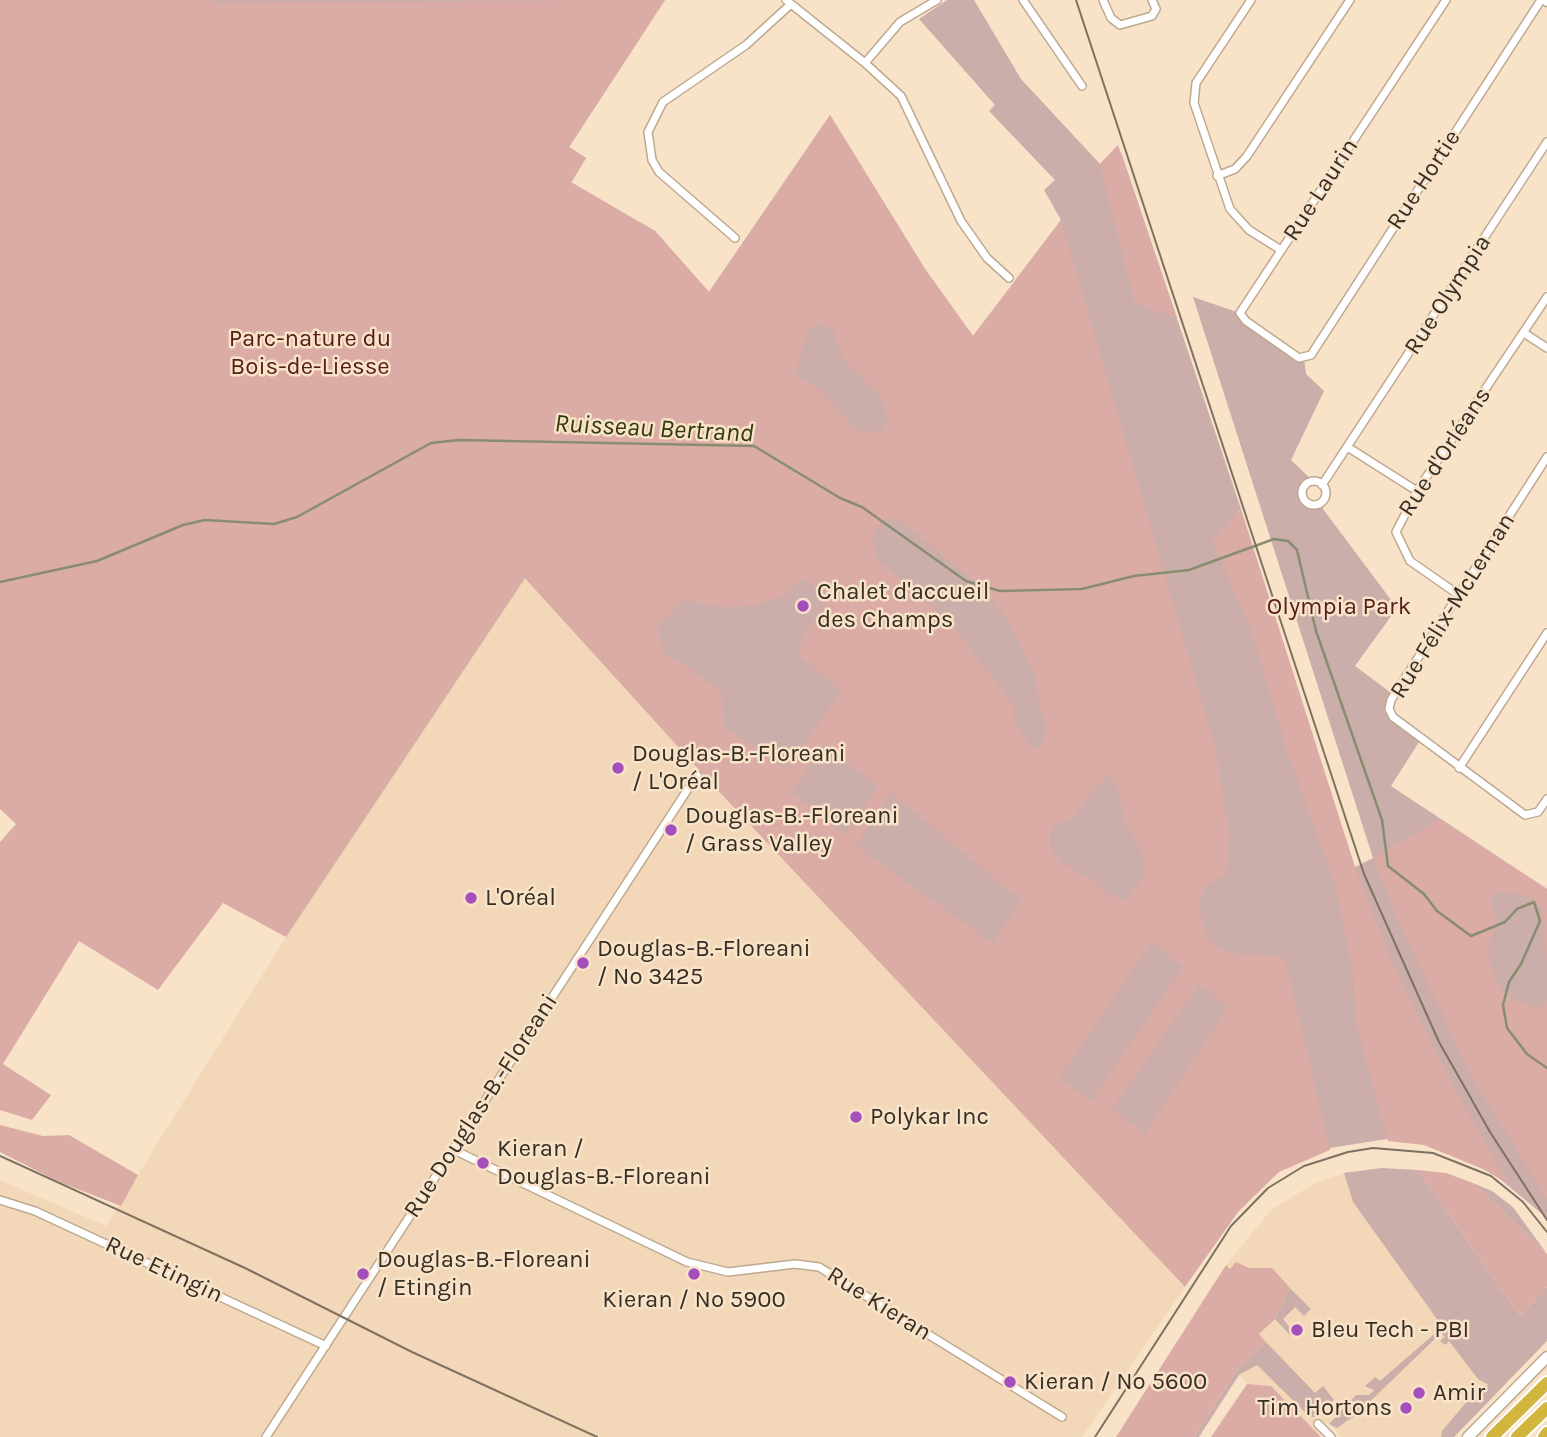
<!DOCTYPE html>
<html>
<head>
<meta charset="utf-8">
<style>
	body { margin:0 }
	canvas { display:block; background:#f8e3c9 }
</style>
</head>
<body>
<canvas width="1547" height="1437"></canvas>
<script>
const c = document.querySelector('canvas').getContext('2d');
c.lineJoin = 'round';
function fill(path, color) { c.fillStyle = color; c.fill(path, 'evenodd'); }
const poly = rows => new Path2D(rows.map(r => 'M' + r).join(''));
function strokePath(path, color, width, dash) { c.strokeStyle = color; c.lineWidth = width; c.lineCap = dash ? 'butt' : 'round'; c.setLineDash(dash || []); c.stroke(path); }
function drawText(font, color, halo, rows, align = 'center') {
  c.font = font + ' Karla,sans-serif'; c.lineWidth = 5; c.setLineDash([]); c.textBaseline = 'middle'; c.strokeStyle = halo; c.fillStyle = color; for (const [text, x, y, turn = 0] of rows) {
    c.save(); c.translate(x, y); c.rotate((+turn || 0) * Math.PI / 180); c.textAlign = isNaN(turn) ? turn : align; if (halo) c.strokeText(text, 0, 0); c.fillText(text, 0, 0); c.restore();
  }
}
fill(poly([
	[525,578,1185,1287,1082,1437,0,1437,0,1180,106,1226,320,882],
	[1344,1173,1353,1202,1443,1327,1497,1394,1454,1437,1342,1437,1328,1423,1317,1433,1271,1386,1247,1384,1236,1371,1266,1342,1259,1334,1226,1265,1271,1210,1315,1183]
]), '#f2d8b8');
fill(poly([
	[0,0,665,0,569,147,586,158,571,183,655,231,709,292,830,115,925,269,973,336,1061,220,1044,190,1055,180,989,111,995,105,919,19,947,0,974,0,1021,79,1100,164,1117,146,1122,155,1241,509,1238,512,1355,867,1373,858,1193,297,1240,313,1304,358,1306,374,1324,391,1291,460,1313,481,1303,487,1304,501,1317,505,1325,495,1323,509,1397,608,1355,666,1394,695,1389,709,1421,739,1391,786,1547,889,1547,1218,1494,1174,1426,1142,1387,1139,1330,1148,1278,1169,1237,1203,1182,1281,713,785,525,578,320,882],
	[1381,1168,1418,1170,1520,1316,1547,1287,1547,1341,1454,1437,1441,1437,1442,1431,1480,1386,1489,1385,1478,1379,1449,1341,1445,1345,1440,1341,1445,1337,1441,1333,1357,1414,1337,1428,1329,1424,1356,1395,1369,1395,1374,1390,1365,1386,1375,1377,1380,1381,1440,1329,1444,1329,1353,1202,1344,1173],
	[1473,1183,1492,1191,1513,1207,1547,1254],
	[1290,1288,1311,1309,1304,1316,1295,1307,1283,1319,1294,1333,1291,1336,1275,1319],
	[1266,1342,1315,1393,1323,1386,1334,1400,1316,1417,1310,1417,1257,1365,1239,1375,1199,1437,1194,1437,1236,1371]
]), '#cbada9');
fill(poly([
	[0,0,209,0,218,3,665,0,569,147,586,158,571,182,655,231,709,292,830,115,925,269,973,336,1061,220,1215,747,1229,833,1228,860,1225,873,1206,887,1198,902,1207,939,1225,952,1285,958,1330,1150,1279,1172,1238,1212,1185,1287,713,785,525,578,286,937,223,903,158,990,79,941,3,1064,51,1095,32,1120,0,1110,0,842,16,824,0,809],
	[816,323,833,329,842,357,885,401,887,423,880,431,865,432,854,428,819,388,800,379,796,373,807,332],
	[887,518,901,521,975,582,1008,619,1035,676,1040,709,1046,722,1045,738,1039,748,1030,746,1013,719,1013,705,950,622,877,559,872,538,878,525],
	[802,578,830,597,802,638,800,656,841,691,786,770,724,726,721,693,690,668,663,653,657,626,684,600,722,607,753,606,785,596],
	[823,745,878,786,844,835,791,793],
	[1107,775,1112,777,1119,791,1123,816,1143,855,1145,875,1124,901,1105,893,1093,880,1059,861,1050,846,1050,832,1057,823,1070,820],
	[891,792,1022,901,992,943,856,846],
	[1151,942,1183,967,1091,1101,1059,1078],
	[1199,984,1228,1007,1145,1134,1112,1109],
	[1118,145,1177,318,1135,303,1100,164],
	[1241,509,1355,867,1388,954,1451,1083,1510,1185,1483,1169,1424,1145,1388,1141,1356,1023,1353,971,1335,884,1288,754,1252,632,1212,541],
	[1440,819,1547,889,1547,960,1541,909,1534,898,1514,893,1496,893,1490,899,1496,920,1489,943,1490,963,1497,983,1514,1001,1537,1008,1547,1001,1547,1199,1475,1082,1403,932,1373,858],
	[0,1125,43,1136,69,1135,138,1175,121,1206,57,1181,0,1152],
	[1418,1170,1446,1173,1473,1183,1547,1254,1547,1287,1520,1316],
	[1236,1262,1249,1268,1272,1268,1290,1288,1275,1319,1259,1334,1266,1342,1236,1371,1194,1437,1116,1437,1226,1265,1230,1269],
	[1247,1384,1271,1386,1321,1437,1211,1437]
]), '#dbaca6');
strokePath(poly([
	[0,582,97,561,183,525,205,520,274,524,297,517,431,443,459,440,754,446,840,498,862,507,966,581,1000,591,1082,589,1134,576,1189,570,1274,539,1288,541,1297,550,1316,631,1382,820,1388,866,1424,894,1437,911,1471,936,1505,922,1517,909,1534,902,1540,921,1521,964,1509,982,1503,1005,1507,1028,1527,1054,1547,1068]
]), '#898d6f', 2.5);
const street = poly([
	[786,0,865,63,901,96,961,221,987,258,1009,278],
	[1023,0,1082,86],
	[1103,0,1111,18,1120,25,1152,16,1156,9,1152,0],
	[1251,0,1196,83,1194,103,1230,209,1249,230,1281,250],
	[1446,0,1240,313,1246,321,1299,358,1311,355,1541,0],
	[865,63,900,22,937,0],
	[1217,176,1235,169,1247,156,1350,0],
	[735,238,659,172,652,160,648,132,663,102,746,45,791,4],
	[1524,333,1547,348],
	[1349,448,1417,491],
	[1547,457,1391,700,1389,709,1393,717,1525,815,1538,812,1547,799],
	'1302 493a12 12 0 1 1 24 0a12 12 0 1 1-24 0Z',
	[1322,485,1547,142],
	[1459,595,1410,561,1396,532,1417,491,1547,297],
	[1459,768,1547,633],
	[452,1149,687,1262,728,1272,795,1264,819,1267,1062,1417],
	[0,1200,35,1211,326,1346],
	[1318,1424,1331,1437],
	[266,1437,697,775]
]);
const secondary = poly([
	[1546,0,1547,1],
	[1468,1437,1547,1357]
]);
const highway = poly([
	[1492,1437,1547,1383],
	[1517,1437,1547,1408],
	[1544,1437,1547,1433]
]);
strokePath(street, '#bda990', 10);
strokePath(secondary, '#bda990', 13);
strokePath(highway, '#fff', 16);
strokePath(street, '#fff', 7);
strokePath(secondary, '#fff', 10);
strokePath(highway, '#d1b53c', 12);
strokePath(poly([
	[1076,0,1364,874,1439,1042,1490,1132,1547,1220],
	[0,1156,245,1268,412,1352,597,1437],
	[1095,1437,1231,1226,1268,1188,1304,1166,1348,1152,1373,1148,1433,1153,1491,1176,1523,1202,1547,1232]
]), '#7e7161', 2);
for (const [x, y, r, color] of [
	[803,606,7,"#a54fbd"],
	[618,768,7,"#a54fbd"],
	[671,830,7,"#a54fbd"],
	[471,898,7,"#a54fbd"],
	[583,963,7,"#a54fbd"],
	[856,1117,7,"#a54fbd"],
	[483,1163,7,"#a54fbd"],
	[363,1274,7,"#a54fbd"],
	[694,1274,7,"#a54fbd"],
	[1297,1330,7,"#a54fbd"],
	[1010,1382,7,"#a54fbd"],
	[1419,1393,7,"#a54fbd"],
	[1406,1408,7,"#a54fbd"]
]) { const dot = new Path2D(); dot.arc(x, y, r, 0, 2 * Math.PI); c.fillStyle = color; c.fill(dot); strokePath(dot, '#f8e3c9', 2.5); }
drawText('24px', '#362e24', '#f8e3c9', [
	["Rue Hortie",1424,180,-57],
	["Rue Laurin",1321,190,-57],
	["Rue Olympia",1448,295,-57],
	["Rue d'Orléans",1445,452,-57],
	["Rue Félix-McLernan",1453,606,-58],
	["Rue Douglas-B.-Floreani",481,1106,-57],
	["Rue Etingin",164,1270,25],
	["Rue Kieran",879,1304,32]
]);
drawText('24px', '#561d19', '#f8e3c9', [
	["Parc-nature du",310,339],
	["Bois-de-Liesse",310,367],
	["Olympia Park",1339,607]
]);
drawText('24px', '#362e24', '#f8e3c9', [
	["Chalet d'accueil",817,592],
	["des Champs",817,620],
	["Douglas-B.-Floreani",632,754],
	["/ L'Oréal",632,782],
	["Douglas-B.-Floreani",685,816],
	["/ Grass Valley",685,844],
	["L'Oréal",485,898],
	["Douglas-B.-Floreani",597,949],
	["/ No 3425",597,977],
	["Polykar Inc",870,1117],
	["Kieran /",497,1149],
	["Douglas-B.-Floreani",497,1177],
	["Douglas-B.-Floreani",377,1260],
	["/ Etingin",377,1288],
	["Kieran / No 5900",694,1300,"center"],
	["Bleu Tech - PBI",1311,1330],
	["Kieran / No 5600",1024,1382],
	["Amir",1433,1393],
	["Tim Hortons",1392,1408,"right"]
], 'left');
drawText('italic 26px', '#323a0b', '#f8e3c9', [
	["Ruisseau Bertrand",654,429,3]
]);
</script>
</body>
</html>
